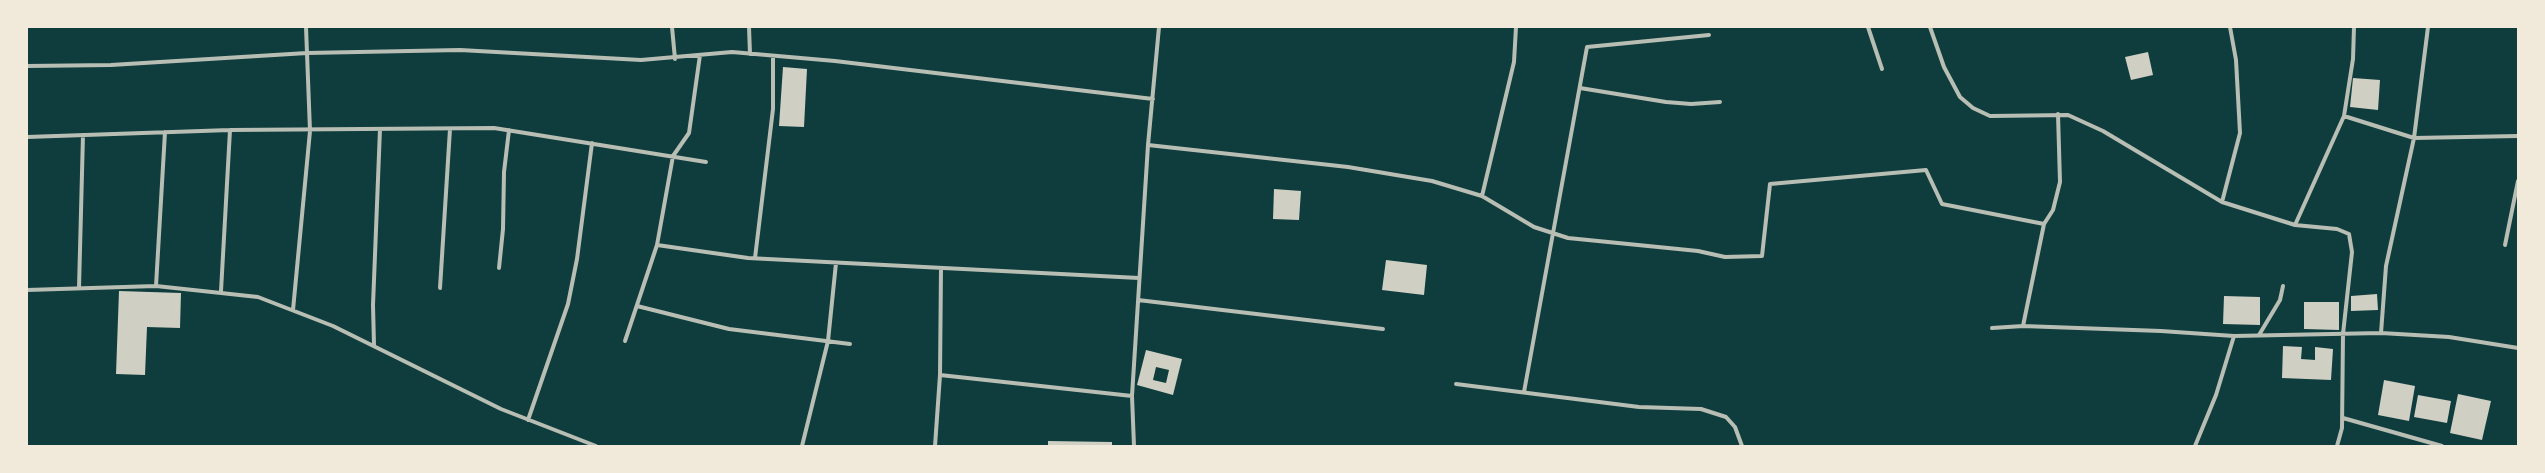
<!DOCTYPE html>
<html>
<head>
<meta charset="utf-8">
<style>
	body { margin:0 }
	#map { position:relative; width:2545px; height:473px; overflow:hidden; background:#0f3d3e; font-family:"DejaVu Sans",sans-serif }
	canvas { display:block }
	.frame { position:absolute; inset:0; border:28px solid #f1e9da; pointer-events:none }
</style>
</head>
<body>
<div id="map">
<canvas width="2545" height="473"></canvas>
<div class="frame"></div>
</div>
<script>
const c = document.querySelector('canvas').getContext('2d');
c.lineJoin = 'round';
function fill(path, color) { c.fillStyle = color; c.fill(path, 'evenodd'); }
const poly = rows => new Path2D(rows.map(r => 'M' + r).join(''));
function strokePath(path, color, width, dash) { c.strokeStyle = color; c.lineWidth = width; c.lineCap = dash ? 'butt' : 'round'; c.setLineDash(dash || []); c.stroke(path); }
fill(poly([
	[2148,52,2153,75,2131,80,2125,57],
	[783,67,807,69,804,127,779,126],
	[2353,78,2380,80,2378,110,2350,107],
	[1274,189,1301,191,1299,220,1273,219],
	[1386,260,1427,265,1424,295,1382,290],
	[119,291,181,293,180,328,147,327,145,375,116,374],
	[2377,294,2378,310,2351,311,2351,296],
	[2224,296,2260,297,2260,325,2223,324],
	[2304,302,2339,302,2339,330,2304,329],
	[2283,346,2302,347,2301,359,2315,360,2315,347,2333,349,2331,380,2282,378],
	[1146,350,1182,359,1173,395,1137,385],
	[1156,367,1169,370,1166,383,1153,380],
	[2384,380,2415,386,2409,421,2378,415],
	[2458,394,2491,401,2482,440,2450,433],
	[2418,395,2451,401,2447,423,2414,417],
	[1048,441,1112,442,1112,446,1048,446]
]), '#cfcfc3');
strokePath(poly([
	[672,27,675,59],
	[749,27,750,54],
	[1868,27,1882,69],
	[1930,27,1944,67,1960,97,1973,108,1990,116,2068,115,2103,131,2222,202,2295,225,2337,229,2349,234,2352,252,2343,334,2342,428,2337,446],
	[27,66,111,65,307,53,460,50,641,60,732,52,835,61,1153,99],
	[1580,88,1666,102,1691,104,1720,102],
	[2344,116,2414,138,2518,136],
	[27,137,230,130,494,128,706,162],
	[1148,145,1348,167,1432,181,1482,196,1534,227,1568,238,1698,251,1725,257,1762,256,1770,184,1926,170,1942,204,2044,224,2023,326],
	[1482,196,1514,62,1516,27],
	[2222,202,2240,133,2236,60,2230,27],
	[2044,224,2053,210,2060,182,2058,114],
	[2295,225,2344,116,2353,59,2354,27],
	[657,245,748,258,1139,278],
	[2505,245,2518,181],
	[755,258,773,109,773,56],
	[499,268,503,229,504,172,509,130],
	[156,286,165,132],
	[79,288,83,135],
	[440,288,450,129],
	[27,290,156,286,258,297,333,326,501,409,596,446],
	[221,291,230,130],
	[1138,300,1383,329],
	[637,306,729,329,850,344],
	[293,310,310,131,306,27],
	[1992,328,2023,326,2161,331,2234,336,2381,333,2449,337,2518,348],
	[2381,333,2386,266,2414,138,2428,27],
	[2259,335,2280,300,2283,286],
	[625,341,657,245,673,156,689,133,700,55],
	[374,345,373,305,380,129],
	[940,375,1132,396],
	[1456,384,1639,407,1701,409,1726,417,1735,427,1742,446],
	[1524,392,1587,47,1709,35],
	[2343,418,2442,446],
	[528,420,568,304,577,259,592,143],
	[802,446,828,341,836,263],
	[935,446,940,375,941,268],
	[1134,446,1132,396,1148,145,1159,27],
	[2195,446,2216,395,2234,336]
]), '#b8beb3', 4);
</script>
</body>
</html>
